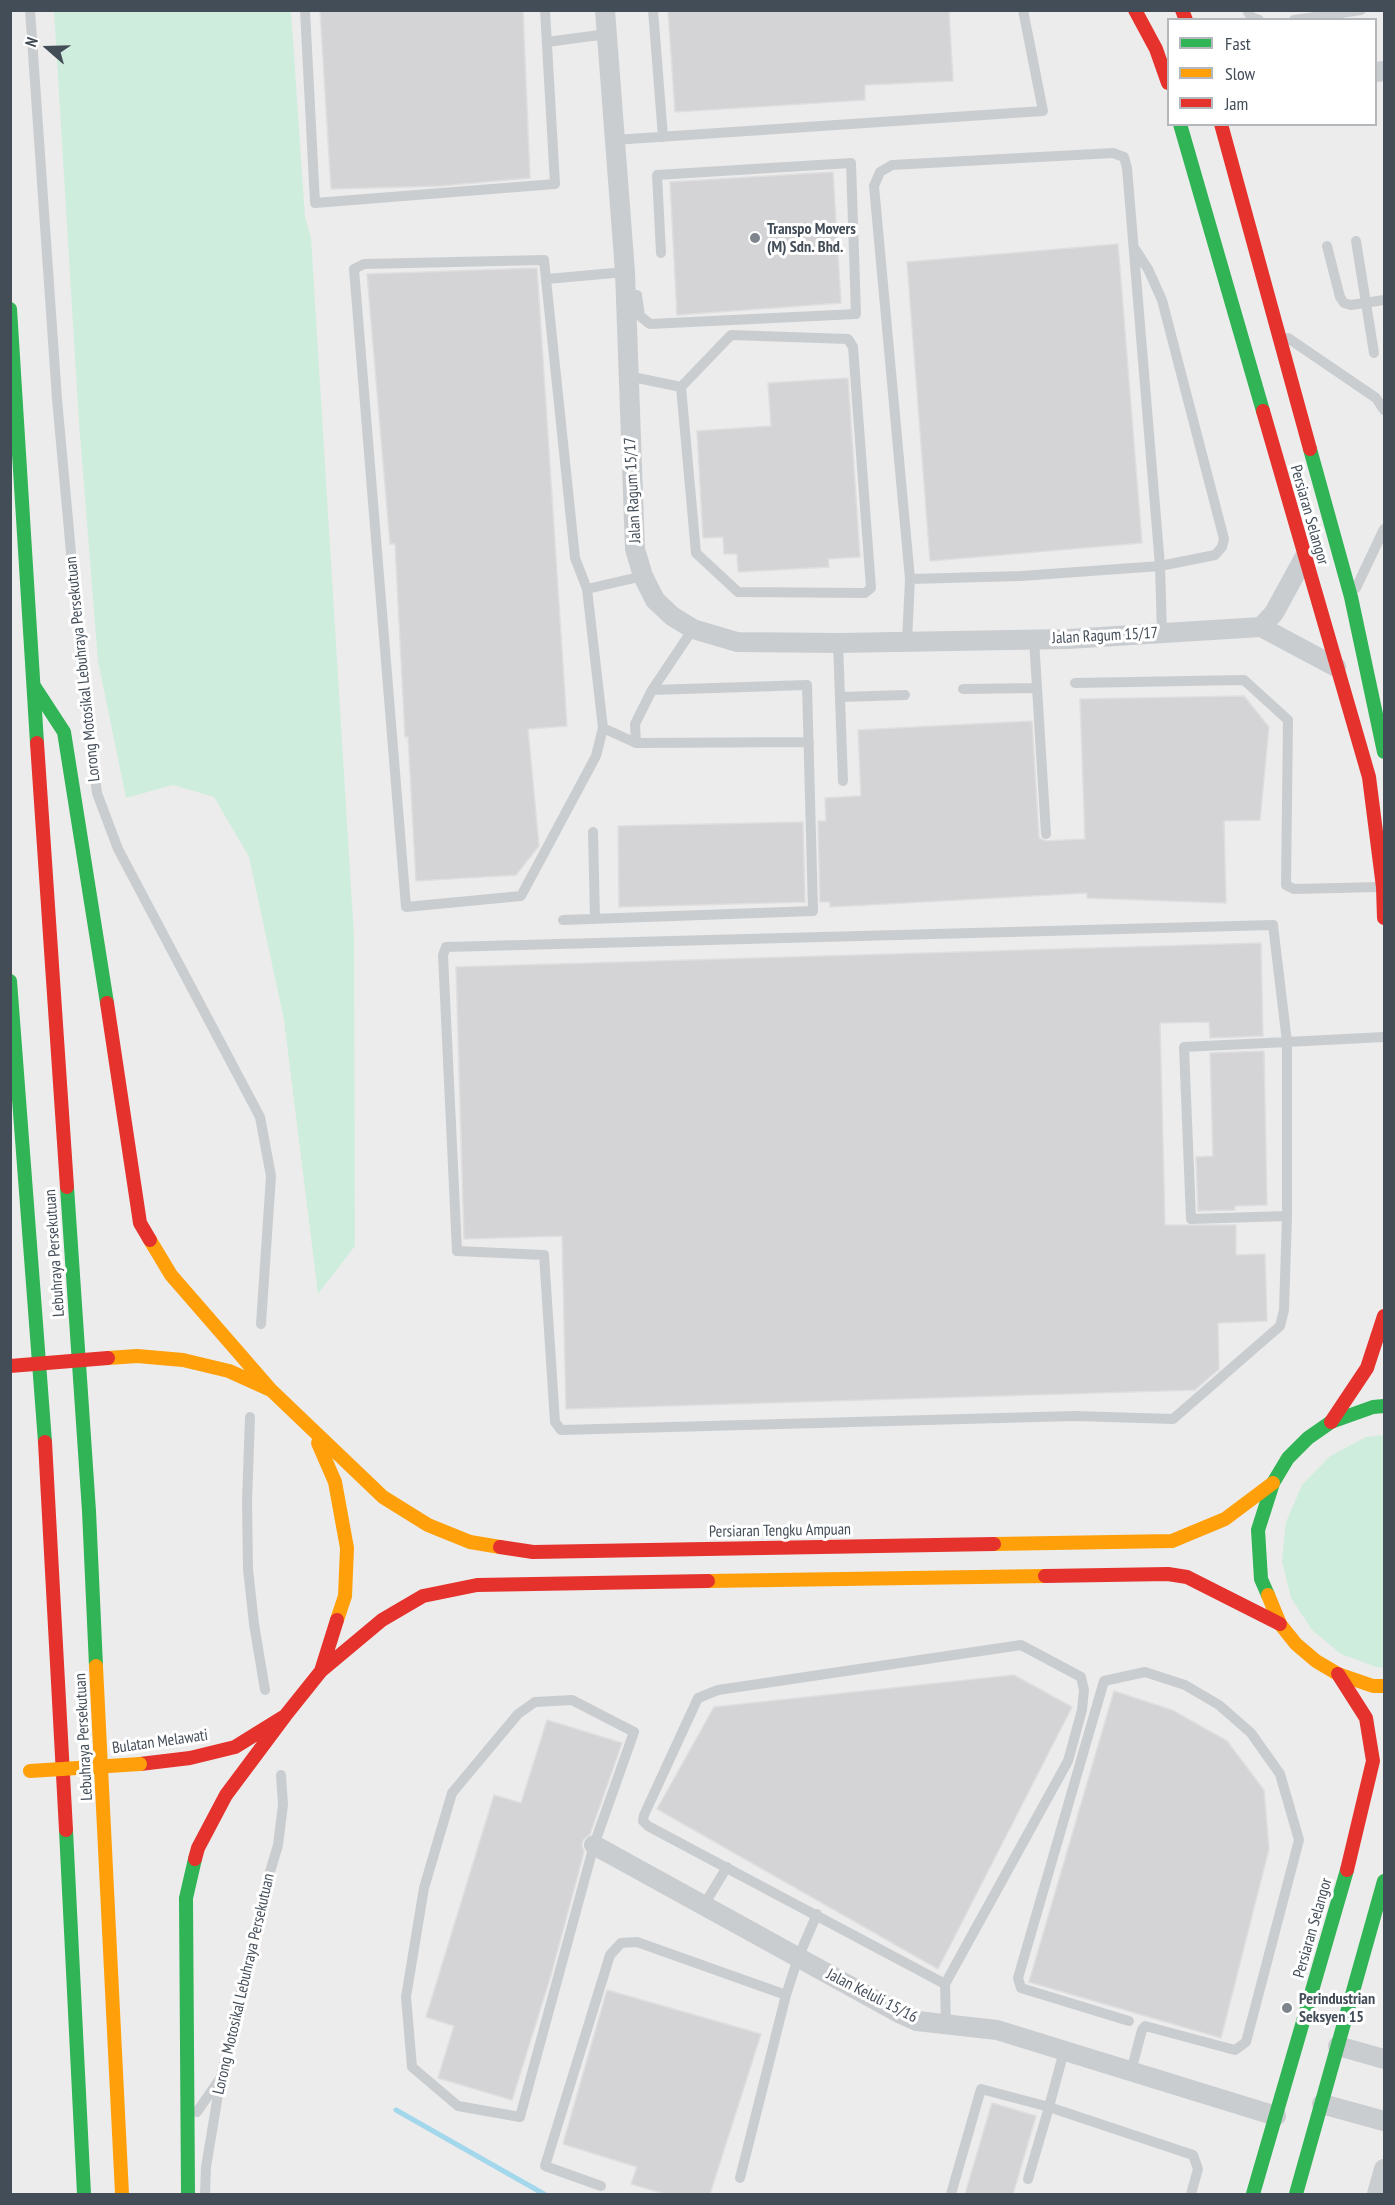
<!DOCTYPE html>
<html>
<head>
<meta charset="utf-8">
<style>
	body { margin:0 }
	#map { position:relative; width:1395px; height:2205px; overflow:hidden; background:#edecec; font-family:"PT Sans Narrow",sans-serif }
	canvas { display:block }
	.frame { position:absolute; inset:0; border:12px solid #434d58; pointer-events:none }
	.legend { position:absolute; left:1167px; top:18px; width:210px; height:108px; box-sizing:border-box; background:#fff; border:2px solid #b4b8bc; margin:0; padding:8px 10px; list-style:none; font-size:18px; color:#434d58 }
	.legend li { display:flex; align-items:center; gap:12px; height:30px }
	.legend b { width:30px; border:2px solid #b4b8bc }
	.north { position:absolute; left:18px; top:18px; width:60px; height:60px; -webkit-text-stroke:4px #fff; paint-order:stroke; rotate:290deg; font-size:16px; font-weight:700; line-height:24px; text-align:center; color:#434d58 }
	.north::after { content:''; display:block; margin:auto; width:21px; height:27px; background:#434d58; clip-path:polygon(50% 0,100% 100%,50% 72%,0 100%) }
</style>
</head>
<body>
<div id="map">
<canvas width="1395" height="2205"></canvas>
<div class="frame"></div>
<ul class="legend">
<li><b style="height:8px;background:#30b455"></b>Fast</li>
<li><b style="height:8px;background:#ff9f0a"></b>Slow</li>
<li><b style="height:8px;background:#e5322d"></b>Jam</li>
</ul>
<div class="north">N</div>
</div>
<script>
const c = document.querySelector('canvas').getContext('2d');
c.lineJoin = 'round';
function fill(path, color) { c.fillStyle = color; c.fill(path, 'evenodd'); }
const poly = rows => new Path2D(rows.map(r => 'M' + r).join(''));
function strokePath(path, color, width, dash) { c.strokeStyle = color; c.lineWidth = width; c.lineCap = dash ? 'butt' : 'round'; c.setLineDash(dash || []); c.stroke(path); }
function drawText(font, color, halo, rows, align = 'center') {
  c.font = font + ' "PT Sans Narrow",sans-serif'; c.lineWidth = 6; c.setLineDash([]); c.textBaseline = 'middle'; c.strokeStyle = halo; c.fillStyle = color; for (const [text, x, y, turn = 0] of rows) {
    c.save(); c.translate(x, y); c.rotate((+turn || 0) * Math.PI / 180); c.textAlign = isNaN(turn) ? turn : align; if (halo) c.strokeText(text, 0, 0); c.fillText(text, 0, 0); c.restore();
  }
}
fill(poly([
	[54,11,291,11,305,217,311,237,354,936,355,1246,318,1294,284,1020,249,857,214,797,173,785,126,798,98,661,79,423],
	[1384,1435,1384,1668,1376,1667,1341,1654,1312,1630,1291,1598,1282,1561,1286,1522,1302,1485,1330,1456,1366,1437]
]), '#cfeddd');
strokePath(poly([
	[396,2110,544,2194]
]), '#a3d7ec', 5);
const building = poly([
	[320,10,523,10,530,178,440,186,331,189,320,10],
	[668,10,949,10,953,81,865,85,865,100,675,112,668,10],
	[833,172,841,303,677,315,670,182,833,172],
	[1118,244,1142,543,930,561,907,262,1118,244],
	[537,268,567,726,528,729,539,846,516,875,416,881,408,737,405,737,395,544,390,544,367,274,537,268],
	[848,378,860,557,828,559,829,567,738,572,737,554,724,554,723,537,703,538,697,431,771,426,768,383,848,378],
	[1244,696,1269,727,1260,820,1224,821,1226,903,1087,898,1087,893,830,907,830,902,820,902,818,821,826,821,825,798,861,796,858,730,1032,721,1039,838,1046,841,1085,839,1080,699,1244,696],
	[803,822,805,902,619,907,618,826,803,822],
	[1261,943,1263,1036,1210,1038,1209,1022,1160,1023,1165,1225,1236,1225,1236,1255,1265,1254,1267,1321,1218,1323,1219,1369,1195,1390,566,1409,562,1236,464,1239,456,967,1261,943],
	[1264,1051,1267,1205,1235,1206,1235,1210,1198,1211,1196,1157,1213,1156,1210,1053,1264,1051],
	[1014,1675,1072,1707,938,1969,657,1809,714,1707,1014,1675],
	[1114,1691,1172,1710,1227,1741,1264,1790,1269,1849,1221,2038,1029,1982,1114,1691],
	[547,1720,622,1743,590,1834,583,1840,582,1846,584,1852,551,1975,512,2100,438,2078,454,2026,426,2017,494,1795,521,1803,547,1720],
	[607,1990,761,2034,710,2194,665,2194,631,2184,637,2167,563,2144,607,1990],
	[992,2103,1036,2116,1013,2194,965,2194,992,2103]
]);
fill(building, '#d4d4d7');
strokePath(building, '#dededf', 1.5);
strokePath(poly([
	[30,10,57,399,83,684,97,793,118,849,260,1117,271,1176,261,1324],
	[305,10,315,203,555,184,545,10],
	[653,10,663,137],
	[1247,10,1251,17,1259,20],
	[1294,20,1361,10],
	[547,42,607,34],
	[614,140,1043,111,1023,10],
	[1356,241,1374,353],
	[1327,246,1340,297,1344,303,1351,305,1384,300],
	[547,279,625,272],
	[626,300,637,295,640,316,650,324,856,314,851,163,657,175,661,253],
	[1288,338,1376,398,1384,410],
	[628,376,681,387,696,553,738,592,865,593,871,588,853,347,848,339,731,335,681,387],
	[910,579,1021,576,1160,566,1215,555,1222,547,1224,539,1162,300,1148,269,1135,249],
	[1356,588,1384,529],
	[587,589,603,728,596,756,521,896,406,907,354,269,364,264,544,260,575,558,587,589,643,576],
	[693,629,652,690,635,724,636,743,809,742],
	[1034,639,1046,834],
	[907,641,910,579,874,186,880,172,892,165,1113,153,1124,157,1127,168,1160,566,1162,633],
	[838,643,843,781],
	[1075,683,1244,680,1288,720,1286,885,1294,889,1380,887],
	[963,689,1037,688],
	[840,697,905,695],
	[603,728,636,743],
	[593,832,595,919],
	[563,920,813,911,807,685,652,690],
	[1287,1216,1191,1219,1184,1047,1287,1042,1273,925,446,947,443,955,457,1251,544,1255,555,1422,561,1430,1074,1416,1173,1419,1280,1326,1284,1310,1287,1216,1287,1042,1384,1037],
	[250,1417,247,1502,248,1569,254,1624,265,1690],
	[572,1700,634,1732,594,1845,520,2117,458,2106,412,2067,406,1997,424,1888,452,1793,518,1714,535,1702,572,1700],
	[704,1905,727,1867],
	[945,1984,648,1826,643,1821,644,1815,698,1698,718,1690,1021,1645,1081,1677,1084,1690,1082,1710,1068,1761,945,1984,946,2024],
	[786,1995,798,1958,817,1914],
	[1129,2021,1021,1988,1018,1978,1104,1681,1145,1672,1185,1685,1219,1705,1251,1733,1280,1774,1299,1840,1246,2042,1235,2050,1145,2026,1142,2030,1131,2071],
	[1064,2051,1049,2107,1193,2155,1198,2169,1191,2194],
	[197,2112,219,2080],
	[601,2186,545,2166,610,1955,621,1943,637,1942,786,1995,740,2178],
	[205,2194,206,2167,221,2077,264,1892,278,1845,283,1805,281,1775],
	[951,2194,981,2089,1049,2107,1028,2179]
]), '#cacdd0', 10);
strokePath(poly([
	[605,10,625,272,635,549,643,576,655,600,672,616,693,629,737,642,838,643,1068,639,1261,627,1336,667],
	[1376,72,1384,71],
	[1261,627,1274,613,1304,558],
	[594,1845,899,2013,917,2021,997,2030,1276,2116],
	[1338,2046,1384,2059],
	[1322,2104,1384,2121],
	[1377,2194,1384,2169]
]), '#cacdd0', 20);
strokePath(poly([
	[1180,124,1263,411],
	[10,309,37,743],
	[1310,449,1351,597,1384,752],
	[34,686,64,732,107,1003],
	[10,981,45,1442],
	[67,1187,89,1511,96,1666],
	[1268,1595,1261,1579,1258,1530,1273,1483,1288,1458,1308,1438,1331,1422,1373,1407,1384,1406],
	[66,1830,84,2194],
	[188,2194,186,1898,195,1859],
	[1253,2194,1347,1870],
	[1296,2194,1384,1881]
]), '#30b455', 14);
strokePath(poly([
	[150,1240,171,1275,271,1390],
	[108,1358,137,1356,183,1360,229,1371,271,1390,383,1497,428,1525,470,1542,500,1547],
	[318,1443,335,1482,347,1548,345,1596,337,1620],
	[994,1544,1172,1541,1225,1519,1273,1483],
	[708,1581,1045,1576],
	[1268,1595,1280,1624,1296,1644,1316,1661,1338,1674,1373,1686,1384,1686],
	[96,1666,122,2194]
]), '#ff9f0a', 14);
strokePath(poly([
	[1135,10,1156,49,1168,83],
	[1182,10,1186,20],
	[1221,124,1310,449],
	[1263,411,1369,777,1383,887,1384,918],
	[37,743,67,1187],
	[107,1003,140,1223,150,1240],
	[1331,1422,1367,1368,1384,1316],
	[45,1442,66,1830],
	[500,1547,533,1552,994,1544],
	[1045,1576,1168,1574,1187,1577,1280,1624],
	[321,1671,382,1620,423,1596,477,1585,708,1581],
	[1338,1674,1366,1718,1373,1761,1347,1870],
	[140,1764,190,1758,235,1747,285,1716,321,1671,337,1620],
	[195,1859,198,1848,226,1795,285,1716]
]), '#e5322d', 14);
strokePath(poly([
	[30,1771,140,1764]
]), '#ff9f0a', 14);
strokePath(poly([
	[10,1366,108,1358]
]), '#e5322d', 14);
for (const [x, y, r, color] of [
	[755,238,6,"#7e858c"],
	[1287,2008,6,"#7e858c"]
]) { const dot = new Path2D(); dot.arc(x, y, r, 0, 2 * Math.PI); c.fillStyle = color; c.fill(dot); strokePath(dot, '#fff', 2); }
drawText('bold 16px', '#434d58', '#fff', [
	["Transpo Movers",767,229],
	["(M) Sdn. Bhd.",767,247],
	["Perindustrian",1299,1999],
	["Seksyen 15",1299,2017]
], 'left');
drawText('16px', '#434d58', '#fff', [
	["Jalan Ragum 15/17",633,490,-93],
	["Persiaran Selangor",1309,515,74],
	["Jalan Ragum 15/17",1105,636,-3],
	["Lorong Motosikal Lebuhraya Persekutuan",83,669,-96],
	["Lebuhraya Persekutuan",55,1253,-94],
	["Persiaran Tengku Ampuan",780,1531,-1],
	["Lebuhraya Persekutuan",84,1737,-93],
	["Bulatan Melawati",160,1742,-8],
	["Persiaran Selangor",1313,1928,-74],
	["Lorong Motosikal Lebuhraya Persekutuan",244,1984,-77],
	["Jalan Keluli 15/16",872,1996,27]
]);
</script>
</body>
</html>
